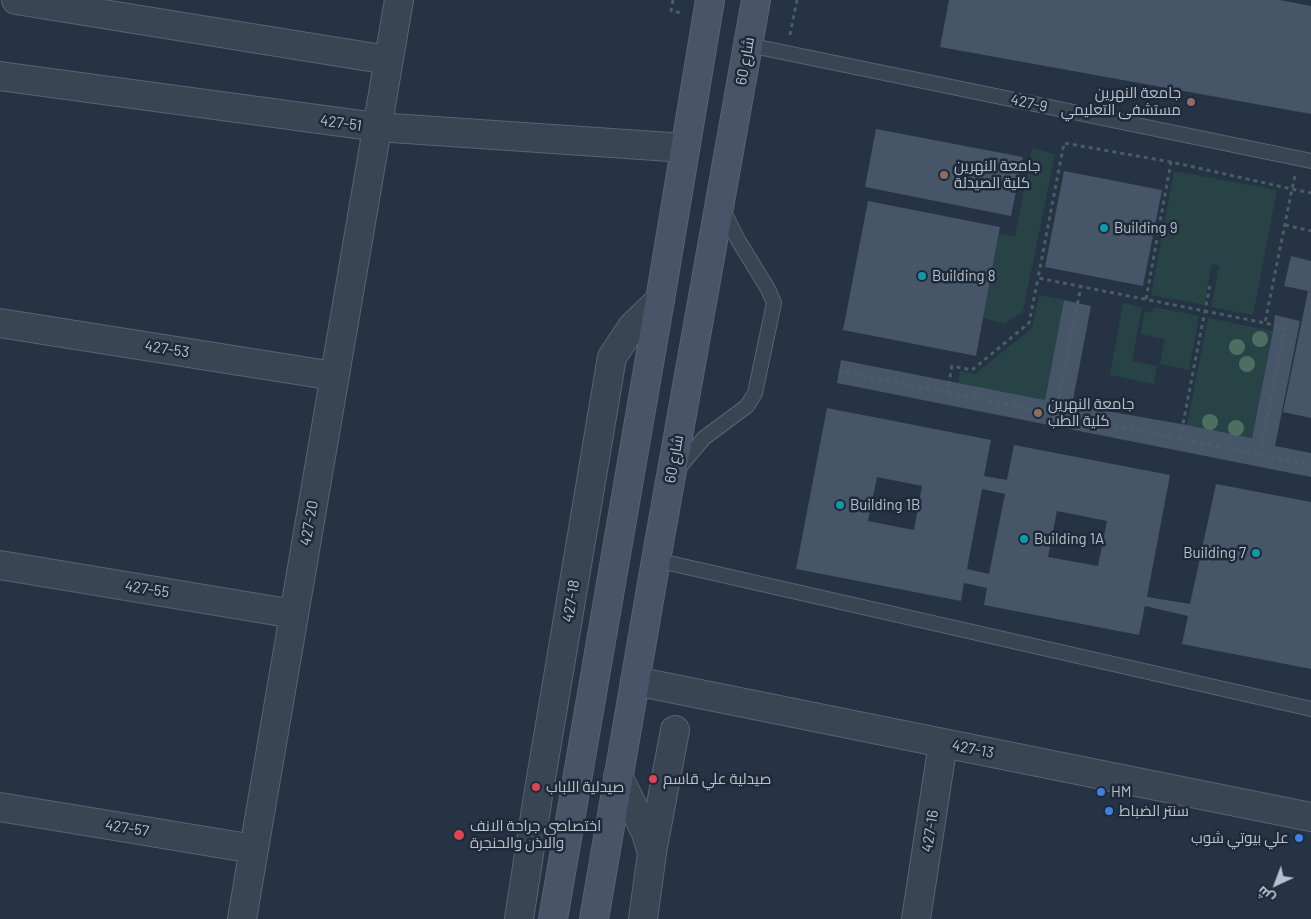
<!DOCTYPE html>
<html>
<head>
<meta charset="utf-8">
<style>
	body { margin:0 }
	#map { position:relative; width:1311px; height:919px; overflow:hidden; background:#253345; font-family:Barlow,Cairo,sans-serif }
	canvas { display:block }
	.north { position:absolute; left:1251px; top:859px; width:50px; height:50px; -webkit-text-stroke:4px #1e2a3a; paint-order:stroke; rotate:223deg; font-size:14px; font-weight:700; line-height:20px; text-align:center; color:#b8c0ce }
	.north::after { content:''; display:block; margin:auto; width:18px; height:22px; background:#b8c0ce; clip-path:polygon(50% 0,100% 100%,50% 72%,0 100%) }
</style>
</head>
<body>
<div id="map">
<canvas width="1311" height="919"></canvas>
<div class="north">ش</div>
</div>
<script>
const c = document.querySelector('canvas').getContext('2d');
c.lineJoin = 'round';
function fill(path, color) { c.fillStyle = color; c.fill(path, 'evenodd'); }
const poly = rows => new Path2D(rows.map(r => 'M' + r).join(''));
function strokePath(path, color, width, dash) { c.strokeStyle = color; c.lineWidth = width; c.lineCap = dash ? 'butt' : 'round'; c.setLineDash(dash || []); c.stroke(path); }
function drawText(font, color, halo, rows, align = 'center') {
  c.font = font + ' Barlow,Cairo,sans-serif'; c.lineWidth = 5; c.setLineDash([]); c.textBaseline = 'middle'; c.strokeStyle = halo; c.fillStyle = color; for (const [text, x, y, turn = 0] of rows) {
    c.save(); c.translate(x, y); c.rotate((+turn || 0) * Math.PI / 180); c.textAlign = isNaN(turn) ? turn : align; if (halo) c.strokeText(text, 0, 0); c.fillText(text, 0, 0); c.restore();
  }
}
fill(poly([
	[1032,148,1055,154,1023,311,1005,324,983,318,999,234,1015,236],
	[1174,171,1277,190,1253,315,1211,307,1219,266,1212,264,1204,305,1151,295],
	[1039,295,1064,300,1045,400,958,383,960,371,975,374,1032,328],
	[1123,303,1142,307,1132,361,1157,366,1154,384,1110,375],
	[1154,307,1199,316,1189,370,1160,364,1165,339,1140,334,1145,311,1152,312],
	[1208,318,1273,331,1252,438,1187,425]
]), '#274346');
fill(poly([
	[949,0,1280,0,1311,6,1311,114,940,47],
	[876,129,1023,157,1011,216,865,187],
	[1064,171,1162,190,1143,286,1045,267],
	[868,201,1000,227,976,356,843,330],
	[1291,256,1311,261,1311,418,1283,412,1308,291,1284,286],
	[1064,300,1091,306,1072,405,1187,425,1252,438,1273,331,1275,315,1300,321,1275,446,1311,453,1311,477,837,383,841,360,1045,400],
	[827,408,991,440,984,476,1007,480,1014,445,1170,475,1147,597,1190,604,1216,484,1311,502,1311,669,1182,644,1188,616,1145,606,1139,635,984,605,987,588,964,583,961,601,796,569],
	[877,477,922,486,914,530,868,521],
	[982,489,1005,494,989,574,967,569],
	[1057,511,1107,521,1098,566,1048,557]
]), '#475569');
const lane = poly([
	[748,45,1311,161],
	[677,470,704,438,747,406,755,393,774,303,768,289,738,240,722,208],
	[656,560,1311,709]
]);
const street = poly([
	[16,0,388,60],
	[0,76,377,127,685,148],
	[0,323,334,376],
	[0,565,294,614],
	[635,681,1311,817],
	[618,776,646,833,652,853,643,919],
	[0,807,254,849],
	[652,852,675,730],
	[242,919,399,0],
	[519,919,538,796,612,357,632,327,660,300],
	[916,919,943,743]
]);
const secondary = poly([
	[553,919,660,300,710,0],
	[594,919,656,560,756,0]
]);
strokePath(lane, '#596372', 16);
strokePath(street, '#596372', 30);
strokePath(secondary, '#596372', 30);
strokePath(poly([
	[673,0,671,11,682,13],
	[790,35,797,0],
	[1295,176,1292,189,1265,323,1038,278,1064,143,1171,162,1292,189,1311,193],
	[1285,225,1311,231],
	[1146,299,1171,162],
	[839,371,1311,465],
	[947,393,952,366,972,370,1029,323,1038,278],
	[1056,414,1081,286],
	[1180,439,1210,285],
	[1260,455,1285,328,1265,323]
]), '#465f62', 3, [4, 4]);
strokePath(lane, '#3a4554', 14);
strokePath(street, '#3a4554', 28);
strokePath(secondary, '#485467', 28);
c.fillStyle = '#4d6f61';
for (const [x, y] of [
	[1260,339],
	[1237,347],
	[1247,364],
	[1210,422],
	[1236,428]
]) { c.beginPath(); c.arc(x, y, 8, 0, 2 * Math.PI); c.fill(); }
for (const [x, y, r, color] of [
	[1191,102,5,"#8d6e63"],
	[944,175,5,"#8d6e63"],
	[1104,228,5,"#0f9aa8"],
	[922,276,5,"#0f9aa8"],
	[1038,413,5,"#8d6e63"],
	[840,505,5,"#0f9aa8"],
	[1024,539,5,"#0f9aa8"],
	[1256,553,5,"#0f9aa8"],
	[653,779,5,"#e0444e"],
	[536,787,5,"#e0444e"],
	[1101,792,5,"#3f7fe0"],
	[1109,811,5,"#3f7fe0"],
	[459,835,6,"#e0444e"],
	[1299,838,5,"#3f7fe0"]
]) { const dot = new Path2D(); dot.arc(x, y, r, 0, 2 * Math.PI); c.fillStyle = color; c.fill(dot); strokePath(dot, '#1e2a3a', 2); }
drawText('15px', '#b8c0ce', '#1e2a3a', [
	["شارع 60",745,61,-80],
	["427-9",1029,103,12],
	["427-51",341,123,8],
	["427-53",167,349,9],
	["شارع 60",674,459,-80],
	["427-20",309,523,-80],
	["427-55",147,589,9],
	["427-18",571,601,-81],
	["427-13",973,749,11],
	["427-57",127,828,9],
	["427-16",930,831,-81]
]);
drawText('15px', '#b8c0ce', '#1e2a3a', [
	["جامعة النهرين",1181,93,"right"],
	["مستشفى التعليمي",1181,110,"right"],
	["جامعة النهرين",954,166],
	["كلية الصيدلة",954,183],
	["Building 9",1114,228],
	["Building 8",932,276],
	["جامعة النهرين",1048,404],
	["كلية الطب",1048,421],
	["Building 1B",850,505],
	["Building 1A",1034,539],
	["Building 7",1246,553,"right"],
	["صيدلية علي قاسم",663,779],
	["صيدلية اللباب",546,787],
	["HM",1111,792],
	["سنتر الضباط",1119,811],
	["اختصاصي جراحة الانف",470,826],
	["والاذن والحنجرة",470,843],
	["علي بيوتي شوب",1289,838,"right"]
], 'left');
</script>
</body>
</html>
